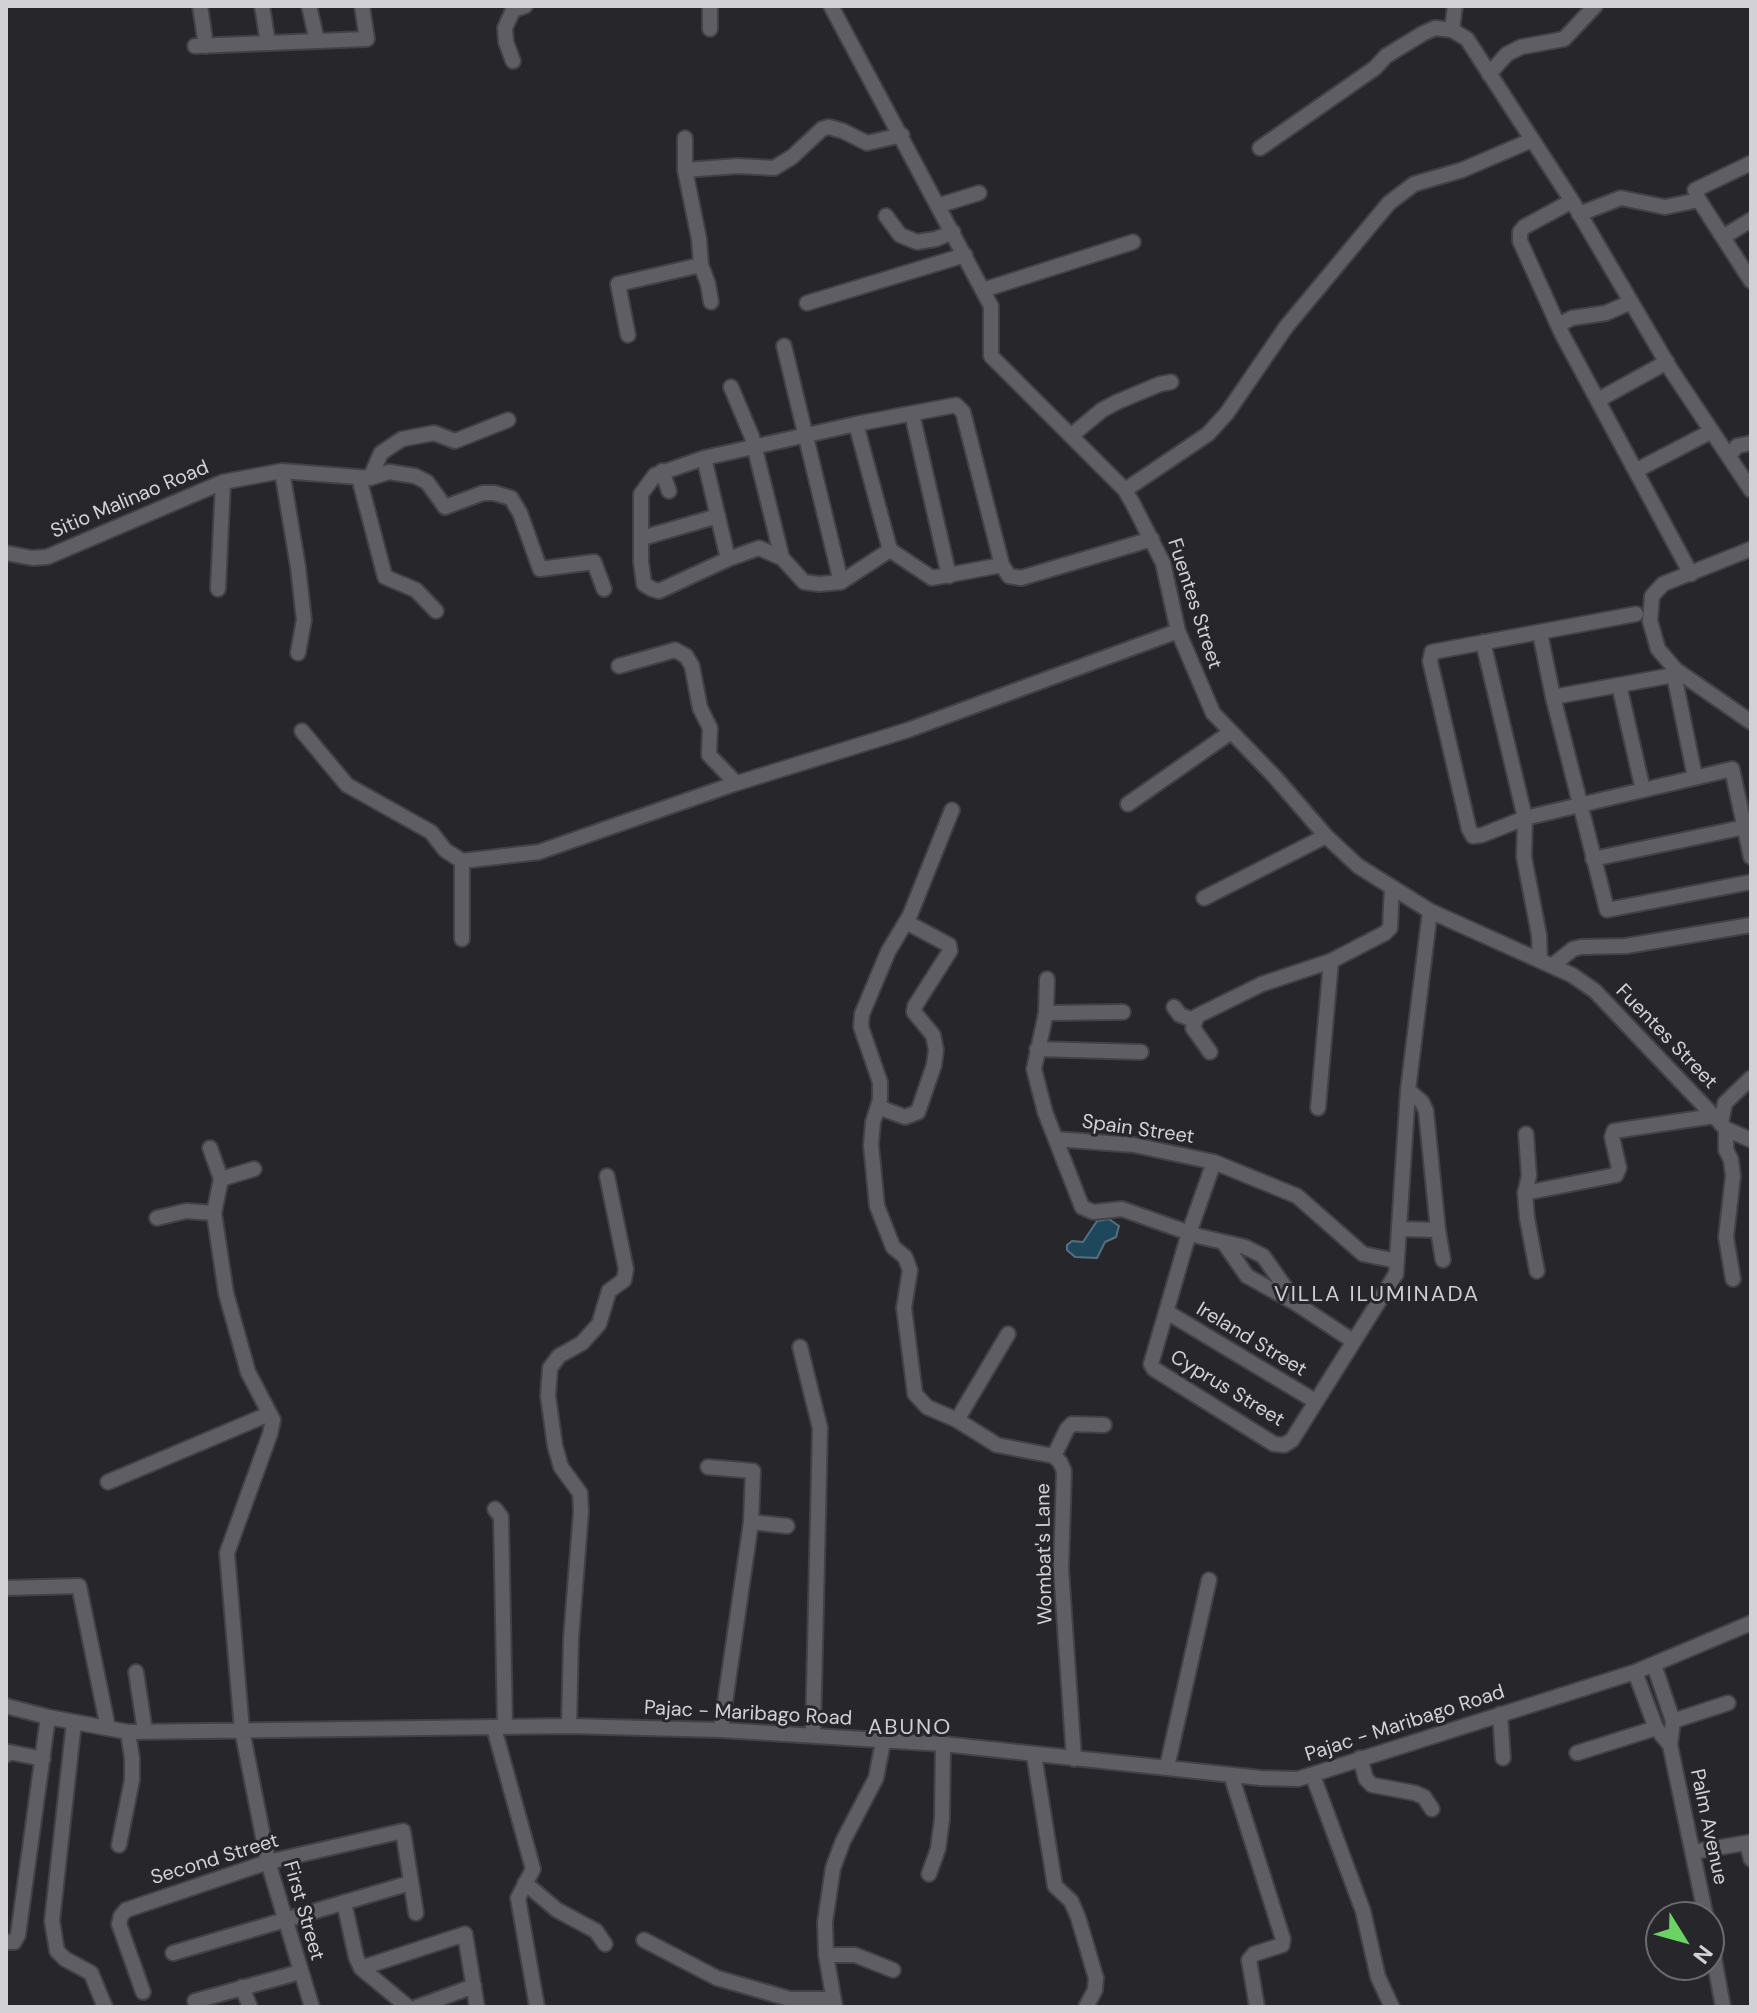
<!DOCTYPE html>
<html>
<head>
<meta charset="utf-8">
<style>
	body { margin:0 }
	#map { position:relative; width:1757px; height:2013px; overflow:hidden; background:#27262b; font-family:"DM Sans",sans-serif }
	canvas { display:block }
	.frame { position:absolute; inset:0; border:8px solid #d2d1d5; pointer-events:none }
	.north { position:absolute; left:1645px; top:1901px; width:80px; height:80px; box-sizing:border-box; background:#27262b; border:2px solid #6b6a6f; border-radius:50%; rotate:127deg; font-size:22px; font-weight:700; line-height:32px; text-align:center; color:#d2d1d5 }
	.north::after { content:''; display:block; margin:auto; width:28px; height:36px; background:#6ad364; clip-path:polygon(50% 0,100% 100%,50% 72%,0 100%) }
</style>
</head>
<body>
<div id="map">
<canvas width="1757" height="2013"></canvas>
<div class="frame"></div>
<div class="north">N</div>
</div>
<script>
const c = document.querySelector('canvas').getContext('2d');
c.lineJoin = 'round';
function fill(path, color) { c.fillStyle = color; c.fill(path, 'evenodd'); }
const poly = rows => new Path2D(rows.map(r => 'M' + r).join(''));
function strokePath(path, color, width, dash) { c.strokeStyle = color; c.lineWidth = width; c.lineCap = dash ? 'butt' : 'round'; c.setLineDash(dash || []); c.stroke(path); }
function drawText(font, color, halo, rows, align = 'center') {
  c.font = font + ' "DM Sans",sans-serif'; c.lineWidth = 6; c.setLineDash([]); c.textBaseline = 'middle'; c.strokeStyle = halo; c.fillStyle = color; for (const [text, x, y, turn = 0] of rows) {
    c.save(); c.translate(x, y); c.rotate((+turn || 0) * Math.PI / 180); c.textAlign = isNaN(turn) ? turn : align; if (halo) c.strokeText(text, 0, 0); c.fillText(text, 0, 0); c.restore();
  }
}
const water = poly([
	[1109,1219,1119,1226,1116,1237,1105,1242,1097,1258,1075,1257,1067,1250,1067,1245,1072,1241,1083,1242,1097,1221,1109,1219]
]);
fill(water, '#1f475b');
strokePath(water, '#557080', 2);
const minor = poly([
	[200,6,206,46],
	[262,6,268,43],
	[309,6,317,41],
	[710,6,710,29],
	[831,6,991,306,991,356,1125,490,1133,504,1163,563,1178,631,1213,713,1274,776,1326,836,1358,866,1430,911,1572,975,1595,991,1726,1129,1751,1140],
	[1452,30,1455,6],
	[195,46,367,39,362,6],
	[513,61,506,42,505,28,513,10,525,6],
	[1489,74,1507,54,1521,47,1564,39,1595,6],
	[685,138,685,170,699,239,701,265,708,284,711,302],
	[1260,148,1375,68,1386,56,1422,34,1435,28,1452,30,1467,39,1572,201,1671,370,1751,490],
	[685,170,738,166,774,168,792,157,822,129,829,127,843,131,867,143,902,135],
	[1699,200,1695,190,1751,163],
	[1572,201,1524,227,1520,232,1520,241,1562,334,1691,574],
	[940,205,979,193],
	[1579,214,1621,198,1665,207,1699,200,1751,281],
	[886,216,900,235,917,242,936,239,953,232],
	[1723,237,1751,220],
	[983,290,1133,242],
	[807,303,965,255],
	[1558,325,1572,318,1606,313,1631,302],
	[628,335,618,284,701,265],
	[784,346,841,582],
	[731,387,752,437,782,558],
	[1598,400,1667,362],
	[912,414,949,576],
	[856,424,890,550],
	[1072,435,1102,410,1117,402,1160,384,1171,382],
	[1729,456,1737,446,1751,443],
	[704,458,728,559],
	[1637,470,1712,431],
	[282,471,298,567,304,620,298,653],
	[662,471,669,491],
	[359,478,385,577,416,590,436,611],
	[370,478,381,453,402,439,434,433,455,441,508,420],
	[1125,490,1208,434,1227,413,1286,327,1389,203,1414,184,1462,170,1532,140],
	[642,538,718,516],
	[1751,549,1663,584,1652,596,1650,621,1658,649,1676,670,1751,722],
	[6,553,32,558,47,557,223,482,282,471,370,478,389,472,415,476,427,482,445,507,483,493,494,493,511,498,520,513,540,569,594,562,604,589],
	[1002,565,932,578,890,550,841,582,819,584,804,582,782,558,759,548,728,559,659,591,652,589,644,584,641,562,641,494,655,475,704,458,856,424,956,405,963,412,1002,565,1009,576,1021,578,1152,539],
	[218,589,223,482],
	[1636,614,1432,652,1430,661,1469,829,1473,836,1482,835,1525,818,1732,769,1751,857],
	[1540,633,1553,697,1607,910,1751,882],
	[1483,642,1525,818,1524,857,1539,935,1540,960],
	[619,666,675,650,686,656,692,666,700,708,710,728,709,755,736,783],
	[1619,685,1643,790],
	[1553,697,1674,675,1695,777],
	[302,731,347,785,431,832,445,850,462,861,539,852,734,784,908,730,1178,631],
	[1128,804,1231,732],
	[952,810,910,915,888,952,862,1014,861,1027,880,1082,880,1100,873,1122,871,1145,877,1206,893,1247,905,1257,910,1270,904,1308,915,1394,927,1407,957,1420,997,1445,1054,1456,1060,1462,1064,1471,1061,1569,1074,1759],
	[1593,859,1745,827],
	[462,861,462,939],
	[1204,898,1326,836],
	[1553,965,1573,949,1581,947,1626,946,1751,925],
	[1047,979,1046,1013,1034,1069,1045,1112,1082,1207,1093,1212,1122,1209,1198,1236,1245,1247,1263,1256,1297,1304],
	[1174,1007,1180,1015,1194,1020],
	[1046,1013,1123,1012],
	[1037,1049,1141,1052],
	[1210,1052,1193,1028,1197,1016,1262,984,1331,961,1385,933,1390,928,1392,887],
	[1408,1090,1422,1102,1426,1111,1438,1230,1443,1260],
	[878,1107,905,1117,918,1112,934,1065,936,1050,933,1035,914,1012,915,1006,950,951,949,945,906,922],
	[1318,1108,1331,961],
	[1721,1123,1725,1103,1751,1078],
	[1726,1129,1726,1150,1731,1160,1733,1176,1726,1237,1733,1279],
	[1526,1134,1529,1176,1525,1193,1527,1218,1537,1271],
	[1056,1139,1134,1145,1214,1162,1297,1196,1363,1254,1397,1261],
	[210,1148,221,1179,214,1213,226,1293,248,1372,273,1420,270,1434,227,1553,242,1730,268,1862,312,2007],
	[1214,1162,1189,1233,1151,1364,1154,1369,1274,1444,1284,1445,1292,1440,1396,1274,1408,1090,1430,911],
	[221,1179,254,1169],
	[1525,1193,1616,1175,1619,1168,1612,1137,1614,1131,1714,1116],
	[157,1218,186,1211,214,1213],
	[1400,1229,1438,1230],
	[1224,1243,1247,1276,1297,1304,1353,1341],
	[1167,1312,1315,1401],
	[800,1347,820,1428,813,1734],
	[957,1420,1008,1334],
	[1054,1456,1067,1429,1072,1424,1104,1425],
	[708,1467,753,1471,751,1522,721,1730],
	[108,1482,269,1414],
	[495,1509,501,1517,505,1726],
	[751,1522,787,1526],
	[6,1588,79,1586,108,1728],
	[136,1672,145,1731],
	[1635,1672,1656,1728,1670,1745,1673,1721,1654,1665],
	[6,1706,48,1717,128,1732,569,1726,721,1730,943,1744,1261,1778,1298,1779,1635,1672,1751,1623],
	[1500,1714,1503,1758],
	[1673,1721,1728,1703],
	[74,1722,52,1921,57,1951,65,1959,91,1973,105,2007],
	[569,1726,571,1639,581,1511,580,1493,561,1467,555,1446,548,1396,550,1368,559,1356,582,1343,599,1324,609,1291,624,1280,626,1269,607,1176],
	[494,1728,533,1869,518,1898,537,2007],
	[1670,1745,1706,1917],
	[1577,1753,1656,1728],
	[6,1755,9,1752,43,1759],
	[1034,1755,1055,1886,1071,1901,1078,1917,1096,1978,1095,1990,1086,2007],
	[1360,1758,1366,1779,1372,1785,1415,1793,1424,1797,1432,1809],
	[1167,1767,1209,1580],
	[1231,1775,1283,1939,1282,1945,1254,1954,1249,1960,1257,2007],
	[1313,1776,1363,1911,1378,1977,1392,2007],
	[1747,1843,1751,1859],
	[119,1845,132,1780,132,1758,128,1732],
	[1693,1852,1751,1842],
	[929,1874,938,1849,942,1819,943,1744],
	[525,1883,557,1910,596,1931,605,1944],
	[344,1902,356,1957,361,1968,408,2007],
	[1709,1931,1723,2007],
	[644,1940,717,1978,790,1999,833,1999],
	[6,1942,14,1942,18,1935,48,1717],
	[173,1953,410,1883],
	[826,1955,855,1955,893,1970],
	[361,1968,465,1934,477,2007],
	[242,1987,250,2007],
	[143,1992,119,1924,121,1916,126,1910,268,1862,403,1831,416,1913],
	[195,2001,300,1972],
	[417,2007,474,1986],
	[835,2007,826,1955,825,1922,833,1868,843,1841,876,1778,883,1742]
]);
strokePath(minor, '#424146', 18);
strokePath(minor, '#5f5e65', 14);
drawText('20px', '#d2d1d5', '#27262b', [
	["Sitio Malinao Road",130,500,-23],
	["Fuentes Street",1194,604,72],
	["Fuentes Street",1666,1037,46],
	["Spain Street",1138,1130,8],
	["Ireland Street",1251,1340,31],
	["Cyprus Street",1227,1389,31],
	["Wombat's Lane",1045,1554,-91],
	["Pajac - Maribago Road",748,1714,3],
	["Pajac - Maribago Road",1405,1724,-18],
	["Palm Avenue",1708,1827,78],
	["Second Street",215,1860,-17],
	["First Street",303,1911,74]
]);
c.letterSpacing = '2px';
drawText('22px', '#cecdd4', '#27262b', [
	["VILLA ILUMINADA",1377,1295],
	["ABUNO",910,1728]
]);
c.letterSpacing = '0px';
</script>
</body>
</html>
